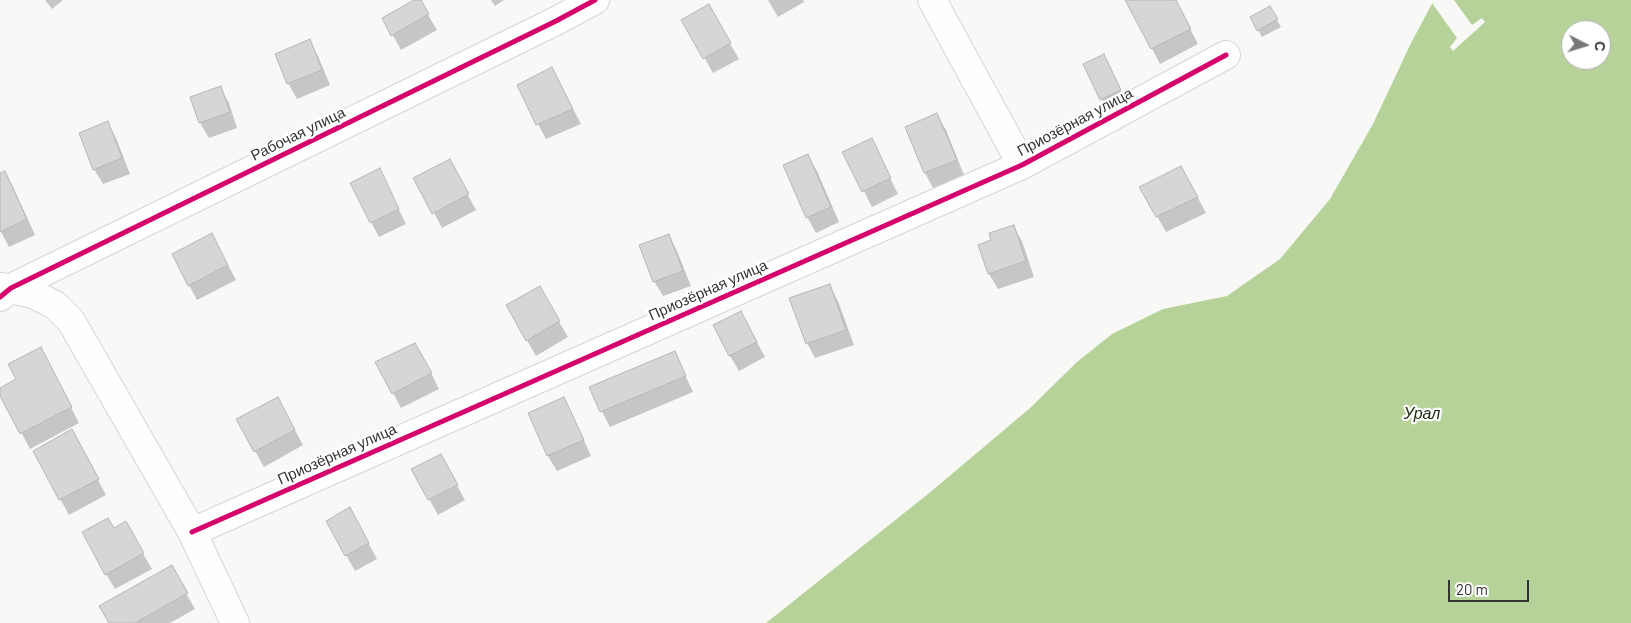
<!DOCTYPE html>
<html>
<head>
<meta charset="utf-8">
<style>
	body { margin:0 }
	#map { position:relative; width:1631px; height:623px; overflow:hidden; background:#f8f9f7; font-family:Barlow,sans-serif }
	canvas { display:block }
	.north { position:absolute; left:1561px; top:20px; width:50px; height:50px; box-sizing:border-box; background:#fff; border:1px solid #adaead; border-radius:50%; rotate:95deg; font-size:14px; font-weight:700; line-height:20px; text-align:center; color:#333432 }
	.north::after { content:''; display:block; margin:auto; width:18px; height:22px; background:#787977; clip-path:polygon(50% 0,100% 100%,50% 72%,0 100%) }
	.scale { position:absolute; left:1448px; top:580px; width:81px; height:22px; box-sizing:border-box; border:2px solid #333432; border-top:0; padding-left:6px; font-size:15px; line-height:18px; white-space:nowrap; color:#333432; -webkit-text-stroke:4px #fff; paint-order:stroke }
</style>
</head>
<body>
<div id="map">
<canvas width="1631" height="623"></canvas>
<div class="north">С</div>
<div class="scale">20 m</div>
</div>
<script>
const c = document.querySelector('canvas').getContext('2d');
c.lineJoin = 'round';
function fill(path, color) { c.fillStyle = color; c.fill(path, 'evenodd'); }
const poly = rows => new Path2D(rows.map(r => 'M' + r).join(''));
function strokePath(path, color, width, dash) { c.strokeStyle = color; c.lineWidth = width; c.lineCap = dash ? 'butt' : 'round'; c.setLineDash(dash || []); c.stroke(path); }
function drawText(font, color, halo, rows, align = 'center') {
  c.font = font + ' Barlow,sans-serif'; c.lineWidth = 4.5; c.setLineDash([]); c.textBaseline = 'middle'; c.strokeStyle = halo; c.fillStyle = color; for (const [text, x, y, turn = 0] of rows) {
    c.save(); c.translate(x, y); c.rotate((+turn || 0) * Math.PI / 180); c.textAlign = isNaN(turn) ? turn : align; if (halo) c.strokeText(text, 0, 0); c.fillText(text, 0, 0); c.restore();
  }
}
fill(poly([
	[1434,0,1631,0,1631,623,766,623,928,494,1029,409,1077,362,1112,334,1163,309,1227,296,1280,259,1330,199,1373,124,1411,43],
	[1571,30,1601,30,1601,60,1571,60]
]), '#b6d299');
fill(poly([
	[1434,0,1454,0,1472,25,1482,18,1485,22,1453,51,1450,47,1457,38,1432,3]
]), '#f8f9f7');
fill(poly([
	[45,0,63,0,52,9],
	[416,0,419,0,437,30,401,50,383,18],
	[491,0,504,0,495,6],
	[768,0,803,0,804,2,778,17],
	[1128,0,1175,0,1198,44,1160,64,1127,1],
	[708,6,739,59,713,73,683,20],
	[1270,7,1281,27,1262,37,1252,18],
	[309,41,318,56,330,85,297,99,288,83],
	[1103,56,1129,106,1110,115,1084,64],
	[552,68,581,124,546,139,538,124],
	[220,88,229,103,237,128,209,138,200,123,191,98],
	[937,115,946,130,964,175,933,188,925,173,906,128],
	[107,123,116,138,130,174,103,184,94,169],
	[871,140,898,194,872,207,844,152],
	[808,156,817,171,839,222,816,233,807,217],
	[449,161,476,210,442,228,434,213],
	[379,170,406,224,379,237,371,222],
	[5,172,13,187,35,235,9,247,0,230,0,174],
	[1190,183,1206,213,1166,232,1157,216],
	[1013,226,1022,241,1034,277,998,289,989,274,992,241],
	[669,236,677,251,691,286,663,296,654,281],
	[220,250,236,280,197,300,189,285],
	[829,285,838,301,854,345,815,358,807,343],
	[539,288,568,337,536,356,507,306],
	[741,312,765,357,739,371,730,356],
	[674,352,693,392,610,427,590,388],
	[424,359,439,389,401,408,393,393],
	[49,364,79,423,30,449,0,393,0,390],
	[564,398,572,414,591,456,557,471,548,456,529,414],
	[286,414,303,445,264,467,255,451],
	[80,446,106,495,69,515,34,451],
	[413,470,449,471,465,500,438,515],
	[327,521,358,524,377,559,355,571],
	[125,523,152,569,115,589,106,574,114,529],
	[171,567,195,609,170,623,110,623]
]), '#0003');
const building = poly([
	[414,0,421,0,429,14,391,36,382,18,414,0],
	[1125,0,1176,0,1191,29,1151,49,1125,0],
	[709,4,731,43,703,59,681,20,709,4],
	[1270,6,1278,19,1257,31,1250,17,1270,6],
	[310,39,322,70,287,84,275,54,310,39],
	[1104,54,1121,90,1100,100,1083,64,1104,54],
	[552,67,573,109,536,125,517,85,552,67],
	[221,86,230,112,199,123,190,97,221,86],
	[937,113,957,160,924,173,905,127,937,113],
	[108,121,122,158,93,170,79,133,108,121],
	[872,138,891,178,862,192,842,152,872,138],
	[808,154,831,207,806,218,783,165,808,154],
	[450,159,469,194,432,214,413,178,450,159],
	[1181,166,1198,197,1156,217,1139,187,1181,166],
	[380,168,399,209,370,223,350,183,380,168],
	[5,171,27,219,0,232,0,173,5,171],
	[1014,225,1026,261,988,274,978,245,991,240,989,233,1014,225],
	[212,233,228,265,188,286,172,254,212,233],
	[669,234,683,271,653,282,639,245,669,234],
	[830,284,846,330,806,344,789,298,830,284],
	[540,286,560,321,526,341,506,305,540,286],
	[741,311,757,342,729,356,713,325,741,311],
	[415,343,432,373,392,394,375,362,415,343],
	[41,347,72,407,20,434,0,396,0,388,16,379,8,364,41,347],
	[675,351,686,376,600,412,589,387,675,351],
	[278,397,295,430,254,452,236,419,278,397],
	[564,397,584,440,547,456,528,413,564,397],
	[72,429,99,479,59,500,33,451,72,429],
	[441,454,458,485,428,500,411,469,441,454],
	[350,507,369,543,345,556,326,521,350,507],
	[108,518,114,528,126,521,144,553,105,575,82,532,108,518],
	[172,565,188,593,135,623,109,623,99,606,172,565]
]);
fill(building, '#d6d6d5');
strokePath(building, '#b7b6b6', 1);
const minor = poly([
	[932,0,1022,165],
	[1,287,33,294,55,305,71,321,192,532,235,623],
	[0,297,11,288,556,21,595,0],
	[192,532,1022,165,1226,55]
]);
strokePath(minor, '#d5d5d4', 30);
strokePath(minor, '#fefefe', 28);
strokePath(poly([
	[0,297,11,288,556,21,595,0],
	[192,532,1022,165,1226,55]
]), '#d6006c', 5);
drawText('15px', '#333432', '#fff', [
	["Приозёрная улица",1075,122,-28],
	["Рабочая улица",298,134,-26],
	["Приозёрная улица",708,290,-24],
	["Приозёрная улица",337,454,-24]
]);
drawText('italic 16px', '#21300e', '#fff', [
	["Урал",1422,414]
]);
</script>
</body>
</html>
